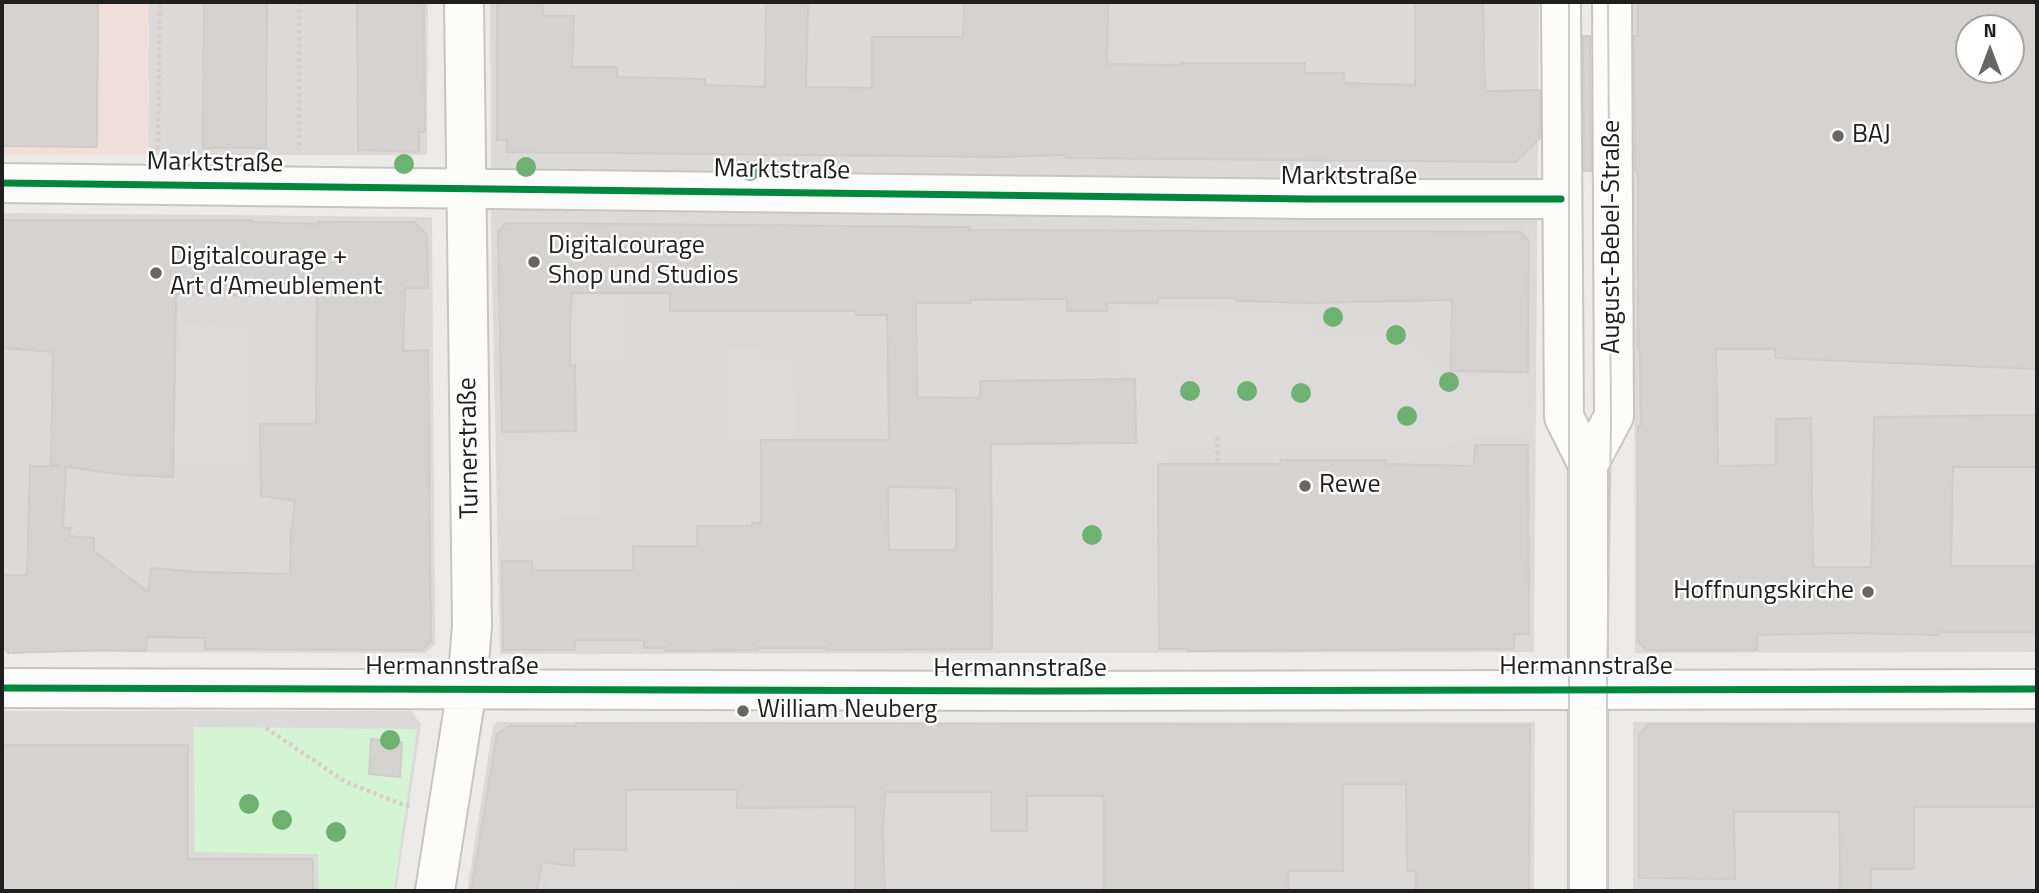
<!DOCTYPE html>
<html>
<head>
<meta charset="utf-8">
<style>
	body { margin:0 }
	#map { position:relative; width:2039px; height:893px; overflow:hidden; background:#edebe7; font-family:"Titillium Web",sans-serif }
	canvas { display:block }
	.frame { position:absolute; inset:0; border:4px solid #1f1f1f; pointer-events:none }
	.north { position:absolute; left:1955px; top:14px; width:70px; height:70px; box-sizing:border-box; background:#fff; border:2px solid #a5a5a5; border-radius:50%; rotate:0deg; font-size:19px; font-weight:700; line-height:28px; text-align:center; color:#1f1f1f }
	.north::after { content:''; display:block; margin:auto; width:24px; height:32px; background:#676665; clip-path:polygon(50% 0,100% 100%,50% 72%,0 100%) }
</style>
</head>
<body>
<div id="map">
<canvas width="2039" height="893"></canvas>
<div class="frame"></div>
<div class="north">N</div>
</div>
<script>
const c = document.querySelector('canvas').getContext('2d');
c.lineJoin = 'round';
function fill(path, color) { c.fillStyle = color; c.fill(path, 'evenodd'); }
const poly = rows => new Path2D(rows.map(r => 'M' + r).join(''));
function strokePath(path, color, width, dash) { c.strokeStyle = color; c.lineWidth = width; c.lineCap = dash ? 'butt' : 'round'; c.setLineDash(dash || []); c.stroke(path); }
function drawText(font, color, halo, rows, align = 'center') {
  c.font = font + ' "Titillium Web",sans-serif'; c.lineWidth = 5; c.setLineDash([]); c.textBaseline = 'middle'; c.strokeStyle = halo; c.fillStyle = color; for (const [text, x, y, turn = 0] of rows) {
    c.save(); c.translate(x, y); c.rotate((+turn || 0) * Math.PI / 180); c.textAlign = isNaN(turn) ? turn : align; if (halo) c.strokeText(text, 0, 0); c.fillText(text, 0, 0); c.restore();
  }
}
fill(poly([
	[149,2,428,2,427,155,148,155],
	[490,2,1539,2,1534,652,500,654,491,227],
	[1633,2,2037,2,2037,652,1635,653],
	[1969,28,2011,28,2011,70,1969,70],
	[2,213,432,217,435,645,425,653,2,652],
	[2,711,411,711,421,724,396,891,2,891],
	[497,722,1535,722,1534,891,467,891,493,726],
	[1633,722,2037,722,2037,891,1633,891]
]), '#dcdad8');
fill(poly([
	[2,2,149,2,148,155,2,155]
]), '#f0dedb');
fill(poly([
	[194,727,417,729,394,891,319,891,318,854,195,852]
]), '#d4f4d4');
fill(poly([
	[640,2,702,2,702,9,640,9],
	[575,298,620,298,620,360,574,360],
	[1120,309,1309,312,1309,340,1404,340,1442,375,1525,374,1525,434,1475,434,1442,445,1167,443,1168,466,1158,479,1157,649,992,649,991,444,1136,443,1135,379,1120,366],
	[180,326,249,327,247,465,179,464],
	[727,350,759,350,759,362,793,361,794,437,728,437],
	[599,440,600,514,504,516,503,442],
	[734,882,734,891,548,891,549,883]
]), '#dcdbd9');
const building = poly([
	[2,2,98,2,97,147,2,146,2,2],
	[204,2,267,2,266,148,203,148,204,2],
	[357,2,424,2,425,132,419,132,419,152,358,150,357,2],
	[497,2,542,2,543,16,574,16,572,67,617,67,617,77,705,79,705,85,765,87,766,2,808,2,806,87,872,88,872,37,963,37,964,2,1108,2,1107,64,1181,65,1181,63,1305,63,1305,73,1344,73,1344,83,1415,85,1415,2,1483,2,1485,91,1540,90,1540,138,1516,162,1066,158,1066,155,1001,157,507,152,507,140,497,140,497,2],
	[1638,2,2037,2,2037,369,1775,358,1775,349,1716,349,1718,466,1776,465,1776,419,1811,418,1813,567,1871,567,1874,417,2037,415,2037,467,1953,467,1951,566,2037,566,2037,632,1939,632,1939,635,1850,633,1757,635,1757,650,1646,650,1638,641,1638,426,1641,426,1640,349,1638,349,1638,171,1635,171,1634,36,1638,36,1638,2],
	[1969,28,2011,28,2011,70,1969,70,1969,28],
	[1583,36,1590,36,1591,171,1584,171,1583,36],
	[2,220,252,220,252,222,317,224,318,222,414,222,427,235,428,288,405,288,403,351,428,350,431,641,422,650,205,649,205,638,147,637,146,651,104,650,8,653,8,649,2,650,2,575,27,575,30,466,61,466,51,464,53,352,2,348,2,220],
	[252,282,317,282,316,424,260,424,261,496,295,501,292,528,291,528,290,574,199,572,151,568,148,592,94,551,94,538,69,536,71,528,63,528,66,467,125,475,173,477,176,294,252,296,252,282],
	[506,223,970,227,970,230,1520,232,1529,241,1528,372,1451,371,1452,300,1309,303,1236,301,1236,298,1158,298,1158,303,1107,303,1107,311,1067,311,1067,299,970,300,970,303,916,303,917,397,980,398,980,381,1135,379,1136,443,991,444,992,649,826,650,826,648,758,648,758,650,665,651,666,648,644,648,644,640,575,640,575,650,503,650,502,561,532,561,532,570,633,570,633,546,697,546,697,526,752,526,752,523,761,523,761,440,889,440,887,315,856,315,856,311,670,311,670,293,572,293,570,322,570,365,575,365,576,431,502,432,498,232,506,223],
	[888,487,956,488,956,550,889,550,888,487],
	[1475,445,1528,445,1529,634,1514,634,1514,649,1188,651,1188,649,1159,649,1158,464,1280,464,1281,460,1386,460,1386,464,1474,466,1475,445],
	[576,723,1530,725,1529,891,1416,891,1416,871,1407,871,1406,784,1343,784,1343,871,1288,871,1289,891,1104,891,1104,796,1027,796,1027,831,991,831,991,792,885,792,883,832,885,891,855,891,855,807,737,808,737,790,626,790,626,850,574,849,574,866,542,862,537,891,471,891,497,734,509,726,576,726,576,723],
	[1649,724,2037,725,2037,807,1914,807,1914,869,1871,869,1871,891,1840,891,1839,812,1734,812,1735,879,1639,878,1639,735,1649,724],
	[371,739,402,742,400,777,369,774,371,739],
	[2,745,188,745,188,859,313,859,313,891,2,891,2,745]
]);
fill(building, '#d5d3d0');
strokePath(building, '#d0ccc8', 2);
const street = poly([
	[1561,2,1564,417,1588,465,1588,891],
	[2,183,1308,199,1561,199],
	[1588,465,1614,416,1612,2],
	[2,688,1039,691,2037,689],
	[435,891,467,688,472,626,464,2]
]);
strokePath(street, '#c6c5c3', 42);
strokePath(poly([
	[299,2,299,150],
	[158,149,160,2],
	[1217,437,1218,464],
	[266,728,344,781,401,804,411,806]
]), '#dbccca', 4.5, [3.5, 3.5]);
strokePath(street, '#fcfcfb', 38);
strokePath(poly([
	[1569,891,1569,2],
	[1607,891,1607,689,1611,423,1608,2]
]), '#cbcbca', 2);
strokePath(poly([
	[2,183,1308,199,1561,199],
	[2,688,1039,691,2037,689]
]), '#00873e', 7);
c.fillStyle = '#6eb271';
for (const [x, y] of [
	[404,164],
	[526,167],
	[750,171],
	[1333,317],
	[1396,335],
	[1449,382],
	[1190,391],
	[1247,391],
	[1301,393],
	[1407,416],
	[1092,535],
	[390,740],
	[249,804],
	[282,820],
	[336,832]
]) { c.beginPath(); c.arc(x, y, 10, 0, 2 * Math.PI); c.fill(); }
for (const [x, y, r, color] of [
	[1838,136,7,"#676665"],
	[534,262,7,"#676665"],
	[156,273,7,"#676665"],
	[1305,486,7,"#676665"],
	[1868,592,7,"#676665"],
	[743,711,7,"#676665"]
]) { const dot = new Path2D(); dot.arc(x, y, r, 0, 2 * Math.PI); c.fillStyle = color; c.fill(dot); strokePath(dot, '#fff', 2.5); }
drawText('26px', '#1f1f1f', '#fff', [
	["BAJ",1852,136],
	["Digitalcourage",548,247],
	["Shop und Studios",548,277],
	["Digitalcourage +",170,258],
	["Art d’Ameublement",170,288],
	["Rewe",1319,486],
	["Hoffnungskirche",1854,592,"right"],
	["William Neuberg",757,711]
], 'left');
drawText('26px', '#1f1f1f', '#fff', [
	["Marktstraße",215,164,1],
	["Marktstraße",782,171,1],
	["Marktstraße",1349,178],
	["August-Bebel-Straße",1613,237,-90],
	["Turnerstraße",470,448,-91],
	["Hermannstraße",452,668],
	["Hermannstraße",1586,668],
	["Hermannstraße",1020,670]
]);
</script>
</body>
</html>
